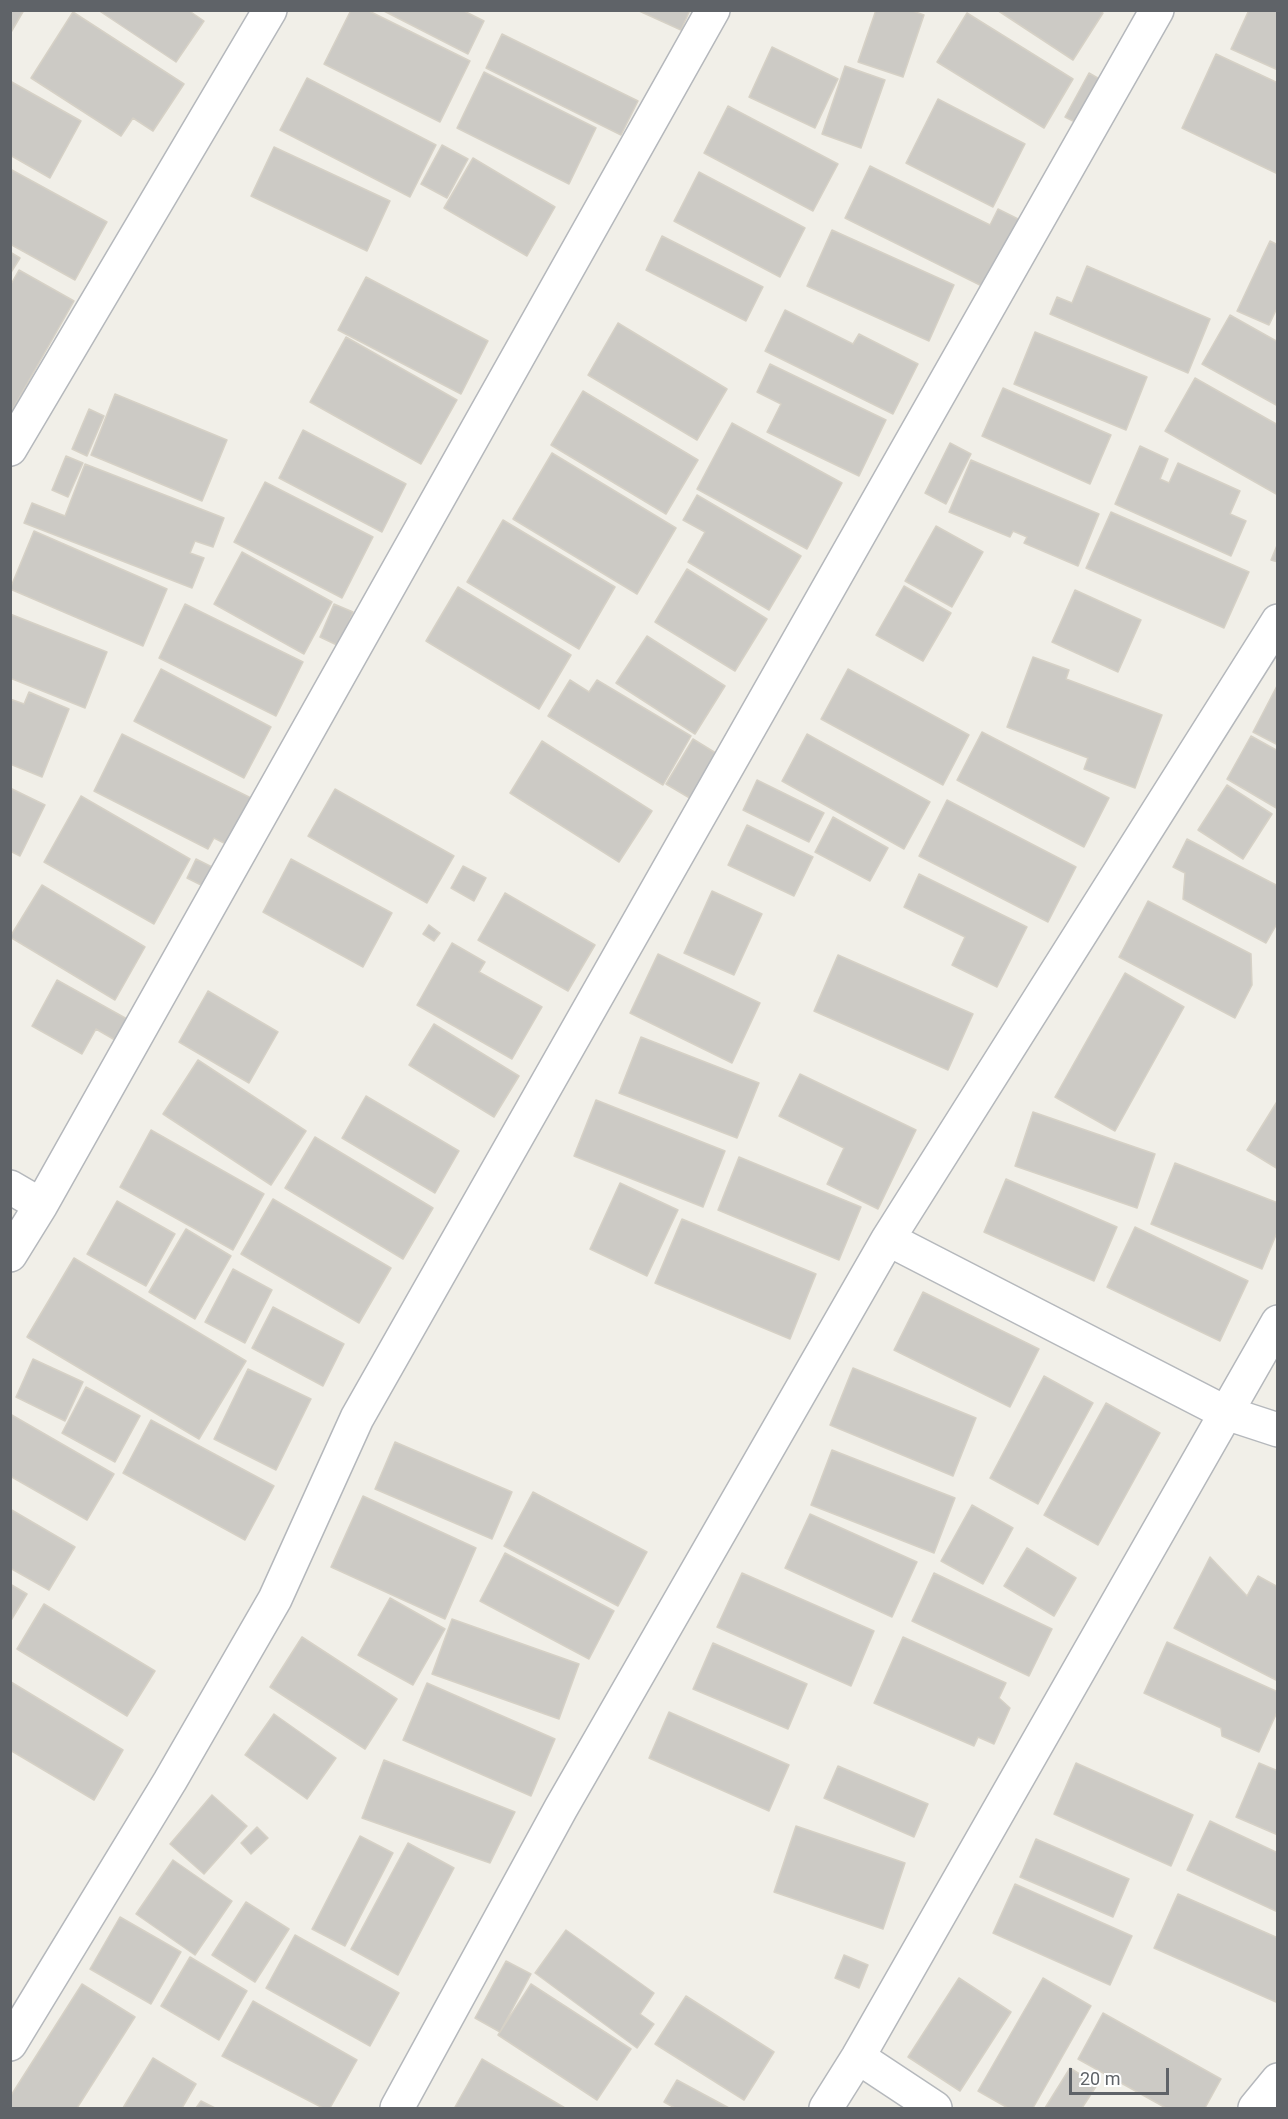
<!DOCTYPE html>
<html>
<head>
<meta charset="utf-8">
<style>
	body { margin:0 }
	#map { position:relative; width:1288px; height:2119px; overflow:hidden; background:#f1efe8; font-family:Roboto,sans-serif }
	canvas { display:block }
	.frame { position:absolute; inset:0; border:12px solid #5f6368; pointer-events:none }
	.scale { position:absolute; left:1069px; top:2068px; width:100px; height:27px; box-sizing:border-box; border:3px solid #5f6368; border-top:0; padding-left:8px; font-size:18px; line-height:21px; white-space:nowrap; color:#5f6368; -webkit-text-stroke:4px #fff; paint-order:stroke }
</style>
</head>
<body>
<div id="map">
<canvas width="1288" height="2119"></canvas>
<div class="frame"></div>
<div class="scale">20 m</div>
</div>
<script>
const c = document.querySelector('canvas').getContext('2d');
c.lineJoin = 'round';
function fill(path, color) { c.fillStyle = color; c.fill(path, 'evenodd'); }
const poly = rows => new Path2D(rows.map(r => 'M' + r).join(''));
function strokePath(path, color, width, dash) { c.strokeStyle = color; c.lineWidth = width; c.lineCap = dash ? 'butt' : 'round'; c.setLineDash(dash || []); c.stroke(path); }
const building = poly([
	[10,10,24,10,10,34,10,10],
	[98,10,188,10,204,21,176,62,98,10],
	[351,10,367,10,470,61,440,122,324,64,351,10],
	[382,10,462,10,484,21,468,54,382,10],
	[637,10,690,10,681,30,637,10],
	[876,10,910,10,924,15,903,77,858,62,876,10],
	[997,10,1099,10,1103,13,1073,60,997,10],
	[1249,10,1278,10,1278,70,1231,49,1249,10],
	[73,12,184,84,153,131,133,118,121,136,31,78,73,12],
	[967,13,1073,79,1044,128,937,62,967,13],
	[502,34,638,101,621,135,486,68,502,34],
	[772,47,838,79,815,128,749,97,772,47],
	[1216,54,1278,83,1278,174,1182,128,1216,54],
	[845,66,885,80,861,148,822,134,845,66],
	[484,72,596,128,569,184,457,128,484,72],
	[1089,73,1110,85,1087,128,1065,117,1089,73],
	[307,78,436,145,410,197,280,130,307,78],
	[10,81,81,121,50,178,10,155,10,81],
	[938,99,1025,144,993,207,906,163,938,99],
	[728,106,838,164,813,211,704,153,728,106],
	[442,145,468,159,447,198,421,184,442,145],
	[274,147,390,201,367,251,251,196,274,147],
	[473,158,555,207,527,256,444,208,473,158],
	[870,166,990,225,998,209,1028,224,994,292,845,218,870,166],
	[10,169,107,222,75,280,10,244,10,169],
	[699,172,805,228,780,277,674,221,699,172],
	[832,230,954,285,929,341,807,286,832,230],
	[662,236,763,287,746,321,646,270,662,236],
	[1270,241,1278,245,1278,306,1269,325,1237,311,1270,241],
	[10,252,20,258,10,274,10,252],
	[1087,266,1210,319,1188,373,1050,314,1057,297,1072,303,1087,266],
	[19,270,74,301,11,412,10,286,19,270],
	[366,277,488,341,461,394,338,330,366,277],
	[785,310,853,344,859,334,918,364,893,414,765,351,785,310],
	[1230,315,1278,342,1278,406,1202,364,1230,315],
	[618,323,727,389,697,440,588,375,618,323],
	[1035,332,1147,377,1126,430,1014,384,1035,332],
	[346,337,457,400,421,464,310,402,346,337],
	[770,364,886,420,859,476,767,432,781,404,757,392,770,364],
	[1195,378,1278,425,1278,495,1165,431,1195,378],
	[1003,388,1111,435,1090,484,982,436,1003,388],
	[583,391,698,460,666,514,551,445,583,391],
	[115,394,227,440,202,501,91,455,115,394],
	[89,409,104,416,87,456,72,449,89,409],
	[732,423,842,483,807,549,697,489,732,423],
	[303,430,406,484,382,532,279,478,303,430],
	[950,443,971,454,946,504,925,493,950,443],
	[1140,446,1168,459,1160,479,1169,483,1178,463,1240,491,1230,514,1246,521,1231,556,1115,504,1140,446],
	[552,453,676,528,637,594,513,519,552,453],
	[66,456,83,463,68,497,52,490,66,456],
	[971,460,1099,514,1078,566,1024,543,1027,537,1013,531,1010,537,949,512,971,460],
	[85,464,224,518,213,547,195,541,190,553,204,558,192,588,24,523,32,503,65,516,85,464],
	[265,482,373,537,342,598,234,542,265,482],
	[697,495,801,556,769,610,688,562,705,532,683,520,697,495],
	[1111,512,1249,572,1224,628,1086,568,1111,512],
	[503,520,615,587,579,649,467,582,503,520],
	[936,526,983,552,952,607,905,581,936,526],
	[34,531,167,589,143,646,10,589,34,531],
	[1278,543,1278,562,1271,560,1278,543],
	[242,552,332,602,304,654,214,604,242,552],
	[687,569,767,619,735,671,655,622,687,569],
	[904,586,951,613,923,661,876,635,904,586],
	[458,587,571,655,539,709,426,641,458,587],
	[1075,590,1141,620,1118,672,1052,642,1075,590],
	[185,604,303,662,276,716,159,658,185,604],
	[334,604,353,612,339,646,320,637,334,604],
	[10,614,107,652,85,708,10,678,10,614],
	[647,636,725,686,695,734,616,683,647,636],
	[1033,657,1069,670,1066,679,1162,715,1135,788,1084,769,1088,758,1007,727,1033,657],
	[161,669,271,727,244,778,134,721,161,669],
	[848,669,969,735,943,785,821,719,848,669],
	[570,680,589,692,597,680,691,736,663,785,548,716,570,680],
	[1278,684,1278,745,1253,732,1278,684],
	[29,692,69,709,42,777,10,764,10,699,24,704,29,692],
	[982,732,1109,798,1084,847,957,780,982,732],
	[122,734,257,801,234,848,214,838,208,849,94,791,122,734],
	[807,734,930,802,904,849,782,781,807,734],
	[1251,736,1278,751,1278,809,1227,779,1251,736],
	[693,739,719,755,693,800,666,784,693,739],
	[542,741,652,811,619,862,510,793,542,741],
	[757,780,824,813,809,842,743,810,757,780],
	[1227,785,1272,814,1243,859,1198,830,1227,785],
	[10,788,45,805,20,856,10,851,10,788],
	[335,789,454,856,427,903,308,836,335,789],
	[81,796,190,859,154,924,44,862,81,796],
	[947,800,1076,867,1048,922,919,856,947,800],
	[833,817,888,848,870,881,815,852,833,817],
	[747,825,813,857,794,896,728,865,747,825],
	[1187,839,1278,886,1278,922,1266,943,1183,899,1185,873,1173,867,1187,839],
	[196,859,222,872,213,891,187,878,196,859],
	[291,859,392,913,363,967,263,912,291,859],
	[463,866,486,878,474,901,451,888,463,866],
	[919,874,1027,927,997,987,952,965,965,937,904,907,919,874],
	[42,885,145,947,115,1000,10,937,42,885],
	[712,891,762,914,734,975,684,953,712,891],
	[505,893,595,945,568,991,478,940,505,893],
	[1148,901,1251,954,1252,985,1235,1018,1119,957,1148,901],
	[429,925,440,933,434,941,423,934,429,925],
	[452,943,485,962,479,972,542,1007,512,1059,417,1005,452,943],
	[658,954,760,1003,732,1063,630,1013,658,954],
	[838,955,973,1014,948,1070,814,1011,838,955],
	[1125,973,1184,1007,1115,1131,1055,1097,1125,973],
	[57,980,127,1019,115,1040,96,1029,82,1054,32,1026,57,980],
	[208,991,278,1032,249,1083,179,1042,208,991],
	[434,1024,519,1076,494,1117,409,1065,434,1024],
	[641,1037,759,1083,737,1138,619,1093,641,1037],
	[198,1060,306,1131,271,1185,163,1114,198,1060],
	[800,1074,916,1130,878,1209,827,1184,844,1148,779,1116,800,1074],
	[366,1096,459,1151,435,1193,342,1138,366,1096],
	[596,1100,725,1151,703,1207,574,1156,596,1100],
	[1278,1100,1278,1169,1247,1150,1278,1100],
	[1033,1112,1155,1154,1137,1208,1015,1166,1033,1112],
	[151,1130,264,1194,233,1250,120,1187,151,1130],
	[315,1137,433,1208,403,1259,285,1188,315,1137],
	[739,1157,861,1207,839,1260,718,1210,739,1157],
	[1175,1163,1278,1203,1278,1230,1262,1269,1151,1224,1175,1163],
	[1006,1179,1117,1227,1094,1281,984,1232,1006,1179],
	[620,1183,678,1210,647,1276,590,1249,620,1183],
	[273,1199,391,1268,359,1323,241,1254,273,1199],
	[117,1201,175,1234,146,1286,87,1254,117,1201],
	[682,1219,816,1274,790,1339,655,1283,682,1219],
	[1135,1227,1248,1281,1220,1341,1107,1287,1135,1227],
	[186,1229,231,1256,195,1319,149,1292,186,1229],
	[74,1258,246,1361,199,1439,27,1337,74,1258],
	[233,1269,272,1290,245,1343,205,1322,233,1269],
	[923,1292,1039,1349,1010,1407,894,1350,923,1292],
	[273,1307,344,1344,323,1386,252,1348,273,1307],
	[33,1359,83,1382,65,1421,16,1397,33,1359],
	[853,1368,976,1418,953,1476,830,1425,853,1368],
	[248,1369,311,1399,276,1470,214,1439,248,1369],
	[1044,1376,1093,1403,1038,1504,990,1478,1044,1376],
	[86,1387,140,1416,115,1462,62,1433,86,1387],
	[1106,1403,1160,1433,1098,1545,1044,1515,1106,1403],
	[10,1414,114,1474,87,1520,10,1476,10,1414],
	[151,1420,274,1486,245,1540,123,1473,151,1420],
	[395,1442,512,1492,492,1539,375,1489,395,1442],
	[832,1450,955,1498,934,1553,811,1505,832,1450],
	[533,1492,647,1552,618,1606,504,1546,533,1492],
	[363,1496,476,1548,445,1619,331,1567,363,1496],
	[972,1505,1013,1528,983,1584,941,1561,972,1505],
	[10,1509,75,1547,49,1590,10,1568,10,1509],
	[810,1514,917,1562,892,1617,785,1568,810,1514],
	[1027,1548,1076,1578,1054,1616,1004,1586,1027,1548],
	[505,1553,614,1611,589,1659,480,1601,505,1553],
	[1210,1557,1247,1596,1258,1576,1278,1587,1278,1681,1174,1628,1210,1557],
	[742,1573,874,1631,851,1686,717,1627,742,1573],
	[934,1573,1052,1629,1029,1676,912,1621,934,1573],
	[10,1584,27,1594,10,1622,10,1584],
	[390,1598,445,1629,413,1685,358,1655,390,1598],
	[44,1604,155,1671,127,1716,17,1649,44,1604],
	[452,1619,579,1664,559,1719,432,1674,452,1619],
	[302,1637,397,1699,365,1749,270,1687,302,1637],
	[903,1637,1006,1683,999,1698,1010,1708,994,1744,978,1737,974,1746,874,1703,903,1637],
	[1167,1642,1278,1692,1278,1710,1259,1752,1222,1736,1221,1728,1144,1693,1167,1642],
	[713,1643,807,1684,788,1729,693,1689,713,1643],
	[11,1682,123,1750,94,1800,10,1750,11,1682],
	[427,1683,555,1739,531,1796,403,1740,427,1683],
	[669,1712,789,1765,769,1811,649,1758,669,1712],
	[274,1714,336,1758,307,1799,245,1755,274,1714],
	[384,1760,515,1812,490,1863,362,1818,384,1760],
	[1076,1763,1193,1815,1171,1866,1054,1814,1076,1763],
	[1259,1763,1278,1771,1278,1835,1236,1817,1259,1763],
	[838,1766,928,1804,914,1837,824,1798,838,1766],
	[212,1795,247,1826,204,1874,170,1844,212,1795],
	[1210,1821,1278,1853,1278,1912,1187,1870,1210,1821],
	[796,1826,905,1863,883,1929,774,1892,796,1826],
	[257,1827,268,1838,251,1854,241,1843,257,1827],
	[360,1836,393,1853,345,1946,312,1929,360,1836],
	[1036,1839,1129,1879,1113,1917,1020,1877,1036,1839],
	[408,1843,454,1868,398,1975,351,1949,408,1843],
	[173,1860,232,1901,195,1955,136,1914,173,1860],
	[1015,1884,1132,1936,1110,1985,993,1933,1015,1884],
	[1178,1894,1278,1938,1276,2002,1154,1948,1178,1894],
	[246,1902,289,1929,255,1982,212,1955,246,1902],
	[120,1917,181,1952,151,2004,90,1969,120,1917],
	[566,1930,654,1993,640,2014,654,2024,637,2048,535,1973,566,1930],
	[295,1935,399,1993,370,2046,266,1988,295,1935],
	[844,1955,868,1965,859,1988,835,1978,844,1955],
	[190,1957,247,1991,219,2040,161,2006,190,1957],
	[506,1961,531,1974,500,2032,475,2018,506,1961],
	[959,1978,1011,2012,960,2091,908,2057,959,1978],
	[1043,1978,1091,2006,1033,2108,1008,2108,978,2091,1043,1978],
	[82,1984,135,2017,77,2108,10,2108,10,2097,82,1984],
	[531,1984,631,2049,597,2100,498,2035,531,1984],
	[686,1996,774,2052,744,2100,655,2044,686,1996],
	[253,2001,357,2060,330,2108,323,2108,222,2056,253,2001],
	[1103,2013,1221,2079,1205,2108,1166,2108,1078,2059,1103,2013],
	[153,2058,196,2084,182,2108,123,2108,153,2058],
	[482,2059,565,2108,456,2108,455,2107,482,2059],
	[1070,2068,1097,2085,1082,2108,1045,2108,1070,2068],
	[677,2080,729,2108,675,2108,664,2102,677,2080],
	[201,2101,215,2108,196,2108,201,2101]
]);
fill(building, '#cccac5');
strokePath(building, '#d6d1c6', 1.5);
const minor = poly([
	[10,449,270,10],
	[10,1187,41,1205],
	[888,1239,1226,1413,1278,1430],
	[10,1255,41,1205,713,10],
	[10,2044,170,1781,275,1599,357,1418,1157,10],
	[858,2057,935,2108],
	[397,2108,561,1808,888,1239,1278,621],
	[826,2108,858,2057,1278,1322],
	[1255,2108,1278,2080]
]);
strokePath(minor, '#b5b8bc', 36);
strokePath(minor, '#fff', 33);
</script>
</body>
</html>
